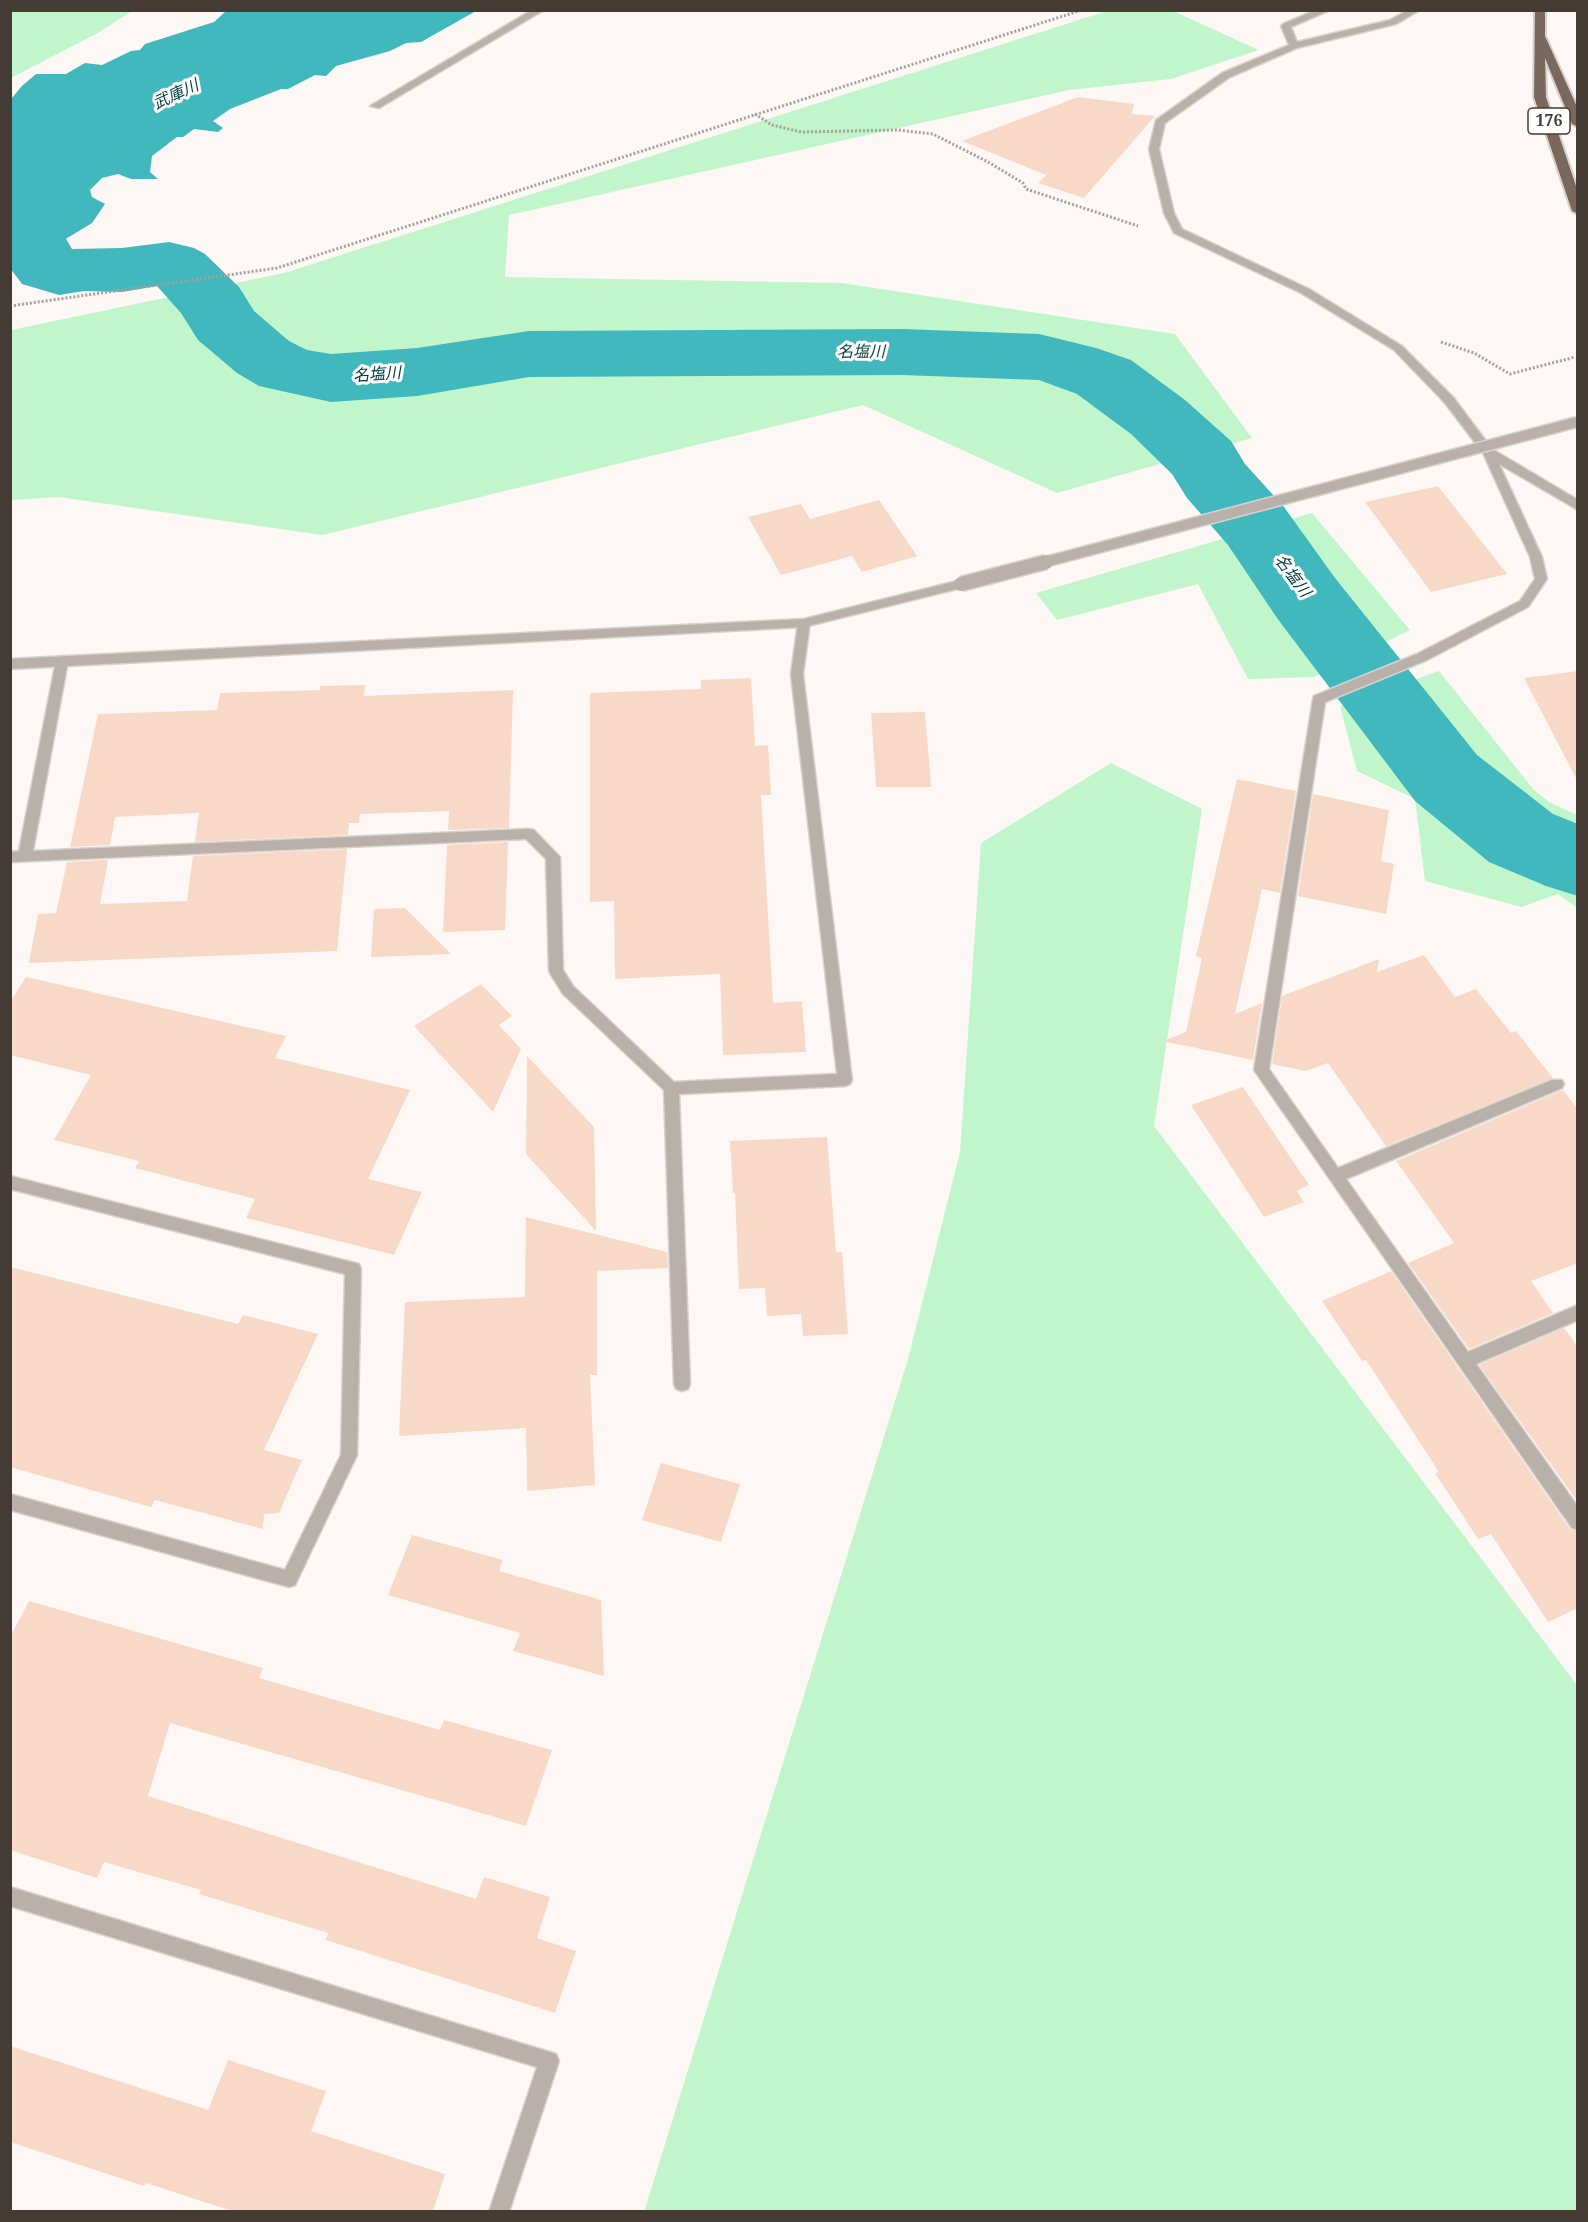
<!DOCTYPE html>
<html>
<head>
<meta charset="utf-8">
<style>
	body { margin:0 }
	#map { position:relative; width:1588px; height:2222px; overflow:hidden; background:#fdf8f5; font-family:"Noto Serif",serif }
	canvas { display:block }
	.frame { position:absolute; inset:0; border:12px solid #443b35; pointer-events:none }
</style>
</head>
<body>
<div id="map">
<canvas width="1588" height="2222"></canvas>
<div class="frame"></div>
</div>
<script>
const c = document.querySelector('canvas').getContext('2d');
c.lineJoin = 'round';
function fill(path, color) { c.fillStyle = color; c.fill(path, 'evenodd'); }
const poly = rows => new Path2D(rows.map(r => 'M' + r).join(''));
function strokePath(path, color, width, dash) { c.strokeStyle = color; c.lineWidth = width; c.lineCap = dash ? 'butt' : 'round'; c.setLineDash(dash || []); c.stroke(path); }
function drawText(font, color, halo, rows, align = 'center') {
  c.font = font + ' "Noto Serif","Noto Sans JP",serif'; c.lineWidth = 6; c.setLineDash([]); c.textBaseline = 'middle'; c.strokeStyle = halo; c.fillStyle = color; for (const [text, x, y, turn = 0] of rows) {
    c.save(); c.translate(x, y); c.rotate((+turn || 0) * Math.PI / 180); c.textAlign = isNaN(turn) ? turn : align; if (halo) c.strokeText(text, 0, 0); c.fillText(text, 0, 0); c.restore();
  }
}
fill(poly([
	[11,10,132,10,132,11,96,34,11,78],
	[1110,10,1173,11,1259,50,1171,79,1069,90,509,215,505,277,842,283,1175,334,1252,438,1057,493,863,405,322,535,59,497,11,500,11,330,284,273],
	[1312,513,1410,630,1314,677,1248,679,1198,584,1057,620,1036,593],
	[1439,671,1534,790,1549,802,1577,815,1577,908,1558,894,1521,907,1425,881,1415,799,1357,771,1340,706],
	[1111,763,1202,809,1154,1126,1577,1685,1577,2211,644,2212,908,1359,960,1152,981,843]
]), '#c1f6cc');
fill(poly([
	[226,11,476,11,421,42,406,43,390,51,336,66,326,76,315,75,288,89,281,89,230,109,213,121,223,128,218,132,194,129,183,137,177,137,152,156,150,172,158,179,131,179,118,174,102,178,90,190,92,197,105,204,92,223,54,246,49,253,31,257,18,257,11,252,11,99,22,86,36,74,66,74,85,63,102,65,131,51,140,50,145,44,214,22]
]), '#40b8be');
fill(poly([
	[13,185,38,191,72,249,122,248,169,242,194,248,205,254,239,287,254,311,289,341,307,350,331,354,417,348,529,331,902,329,1039,334,1096,348,1131,360,1185,400,1231,441,1245,464,1284,507,1335,578,1477,755,1553,814,1578,824,1578,896,1546,886,1489,862,1415,801,1277,618,1228,545,1187,498,1172,474,1131,434,1077,394,1039,380,902,375,529,377,417,396,331,402,259,386,237,373,198,340,181,313,157,286,122,292,84,291,59,295,22,284,10,268,10,186,13,185]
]), '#40b8be');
fill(poly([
	[1078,97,1134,104,1132,114,1155,116,1084,198,1038,183,1046,175,962,141],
	[1438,486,1507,574,1431,592,1365,502],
	[879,500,917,556,862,572,852,556,781,575,748,517,801,504,810,519],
	[1578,671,1578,782,1524,678],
	[751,678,755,746,768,745,771,795,761,795,773,1003,802,1001,806,1052,723,1055,720,974,615,979,614,901,590,902,590,693,701,689,701,680],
	[365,685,364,696,513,690,509,828,448,830,449,811,360,814,359,823,349,823,348,835,195,842,199,813,115,817,110,845,70,847,98,714,217,710,220,693,320,690,320,686],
	[925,712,931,787,876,787,871,713],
	[1237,779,1296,791,1280,893,1262,889,1235,1014,1262,1003,1253,1060,1163,1041,1186,1032,1202,958,1196,956],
	[1313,794,1389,810,1381,861,1394,864,1386,914,1298,896],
	[508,842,505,930,443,932,447,845],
	[347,849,337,951,29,963,38,914,56,913,67,862,108,860,100,904,187,901,193,856],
	[405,908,451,954,371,957,374,909],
	[1424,955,1455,997,1476,989,1511,1033,1516,1031,1553,1078,1386,1146,1328,1063,1306,1071,1272,1064,1282,996,1379,959,1377,972],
	[26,977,286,1036,275,1058,410,1090,368,1179,422,1192,394,1255,246,1218,255,1199,135,1168,139,1161,54,1140,91,1075,10,1055,10,1002],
	[481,984,512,1016,499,1025,521,1049,493,1112,414,1026],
	[527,1056,594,1127,596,1231,526,1154],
	[1243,1087,1309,1185,1297,1191,1304,1202,1264,1217,1191,1105],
	[1563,1090,1578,1109,1578,1263,1531,1281,1553,1313,1469,1349,1408,1263,1454,1243,1396,1161],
	[827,1137,836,1252,842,1252,848,1334,803,1336,801,1314,767,1316,765,1288,739,1289,735,1193,733,1193,730,1141],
	[526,1217,667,1252,668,1268,597,1271,597,1375,590,1375,595,1485,527,1491,526,1428,399,1436,405,1302,525,1297],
	[10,1267,238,1324,243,1315,318,1334,264,1450,302,1460,279,1513,264,1514,263,1529,155,1500,151,1507,10,1467],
	[1391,1271,1570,1529,1578,1532,1578,1608,1548,1622,1491,1534,1478,1539,1435,1473,1439,1472,1366,1360,1362,1361,1322,1301],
	[1564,1328,1578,1347,1578,1502,1479,1365],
	[661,1463,740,1484,721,1542,642,1520],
	[412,1535,503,1560,499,1571,601,1600,604,1676,513,1651,520,1633,388,1595],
	[29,1601,263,1668,259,1678,440,1730,444,1720,552,1750,526,1826,170,1723,148,1796,476,1899,484,1877,550,1897,537,1938,576,1951,555,2013,326,1940,328,1933,199,1894,201,1890,104,1862,97,1878,10,1850,10,1637],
	[10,2046,208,2110,228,2060,326,2091,311,2131,445,2174,433,2211,232,2211,146,2183,144,2186,10,2142]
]), '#f8d9c7');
const minor = poly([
	[532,10,544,10,379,108,370,106,532,10],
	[1316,10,1330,10,1291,27,1297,42,1390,20,1408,10,1420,10,1396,24,1297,48,1230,77,1165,123,1159,149,1174,213,1182,229,1309,289,1402,346,1453,397,1492,449,1578,500,1578,510,1499,464,1542,557,1547,579,1528,607,1427,660,1325,702,1269,1069,1338,1168,1552,1080,1562,1080,1564,1084,1562,1088,1346,1179,1468,1352,1578,1305,1578,1320,1476,1364,1578,1507,1578,1530,1572,1528,1254,1070,1313,699,1314,696,1417,654,1520,601,1535,579,1530,557,1483,453,1445,403,1394,350,1301,293,1174,233,1164,213,1149,149,1156,120,1222,73,1289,45,1281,26,1283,24,1316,10],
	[804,619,810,623,803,674,852,1080,850,1084,845,1086,679,1094,690,1384,688,1389,682,1391,676,1389,674,1384,664,1090,563,994,551,975,549,971,546,859,526,839,10,862,10,852,19,851,56,661,62,656,68,661,33,851,529,829,534,830,560,857,563,970,573,986,674,1082,837,1074,791,674,798,623,804,619],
	[10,1176,359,1264,361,1269,357,1455,295,1585,289,1587,10,1510,10,1494,285,1570,341,1455,345,1274,10,1189,10,1176],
	[10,1887,556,2054,559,2061,509,2212,489,2212,537,2067,10,1906,10,1887]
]);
const tertiary = poly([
	[961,580,967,584,965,587,804,627,10,669,10,659,804,619,961,580]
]);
const trunk = poly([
	[1535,10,1545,10,1545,36,1578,109,1578,127,1572,124,1545,58,1546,97,1578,192,1578,214,1572,211,1534,97,1535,10]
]);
strokePath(minor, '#d8d2cf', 3);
strokePath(tertiary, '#d8d2cf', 3);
strokePath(trunk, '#d8d2cf', 4);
strokePath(poly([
	[755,114,772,125,801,132,898,130,933,134,988,162,1023,183,1026,189,1138,226],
	[10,306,277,268,1082,10],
	[1441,342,1474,353,1510,374,1575,357]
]), '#a69f9a', 3, [2, 2]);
fill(minor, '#b9b0a9');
fill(tertiary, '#b9b0a9');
fill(trunk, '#7a685c');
const tertiaryBridgeFar1 = poly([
	[1041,563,1577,422]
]);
const tertiaryBridge = poly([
	[961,584,1046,562]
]);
strokePath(tertiaryBridgeFar1, '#d8d2cf', 13, []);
strokePath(tertiaryBridge, '#d8d2cf', 17, []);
strokePath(tertiaryBridgeFar1, '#b9b0a9', 10);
strokePath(tertiaryBridge, '#b9b0a9', 14);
drawText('italic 16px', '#003a3d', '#fff', [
	["武庫川",176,95,-25],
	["名塩川",861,352],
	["名塩川",377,375,-4],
	["名塩川",1292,576,53]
]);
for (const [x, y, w] of [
	[1549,121,42]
]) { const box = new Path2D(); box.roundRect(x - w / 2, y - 13, w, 26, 4.5); c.fillStyle = '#fff'; c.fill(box); strokePath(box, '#443b35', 1.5); }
drawText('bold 16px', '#443b35', null, [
	["176",1549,121]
]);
</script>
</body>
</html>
